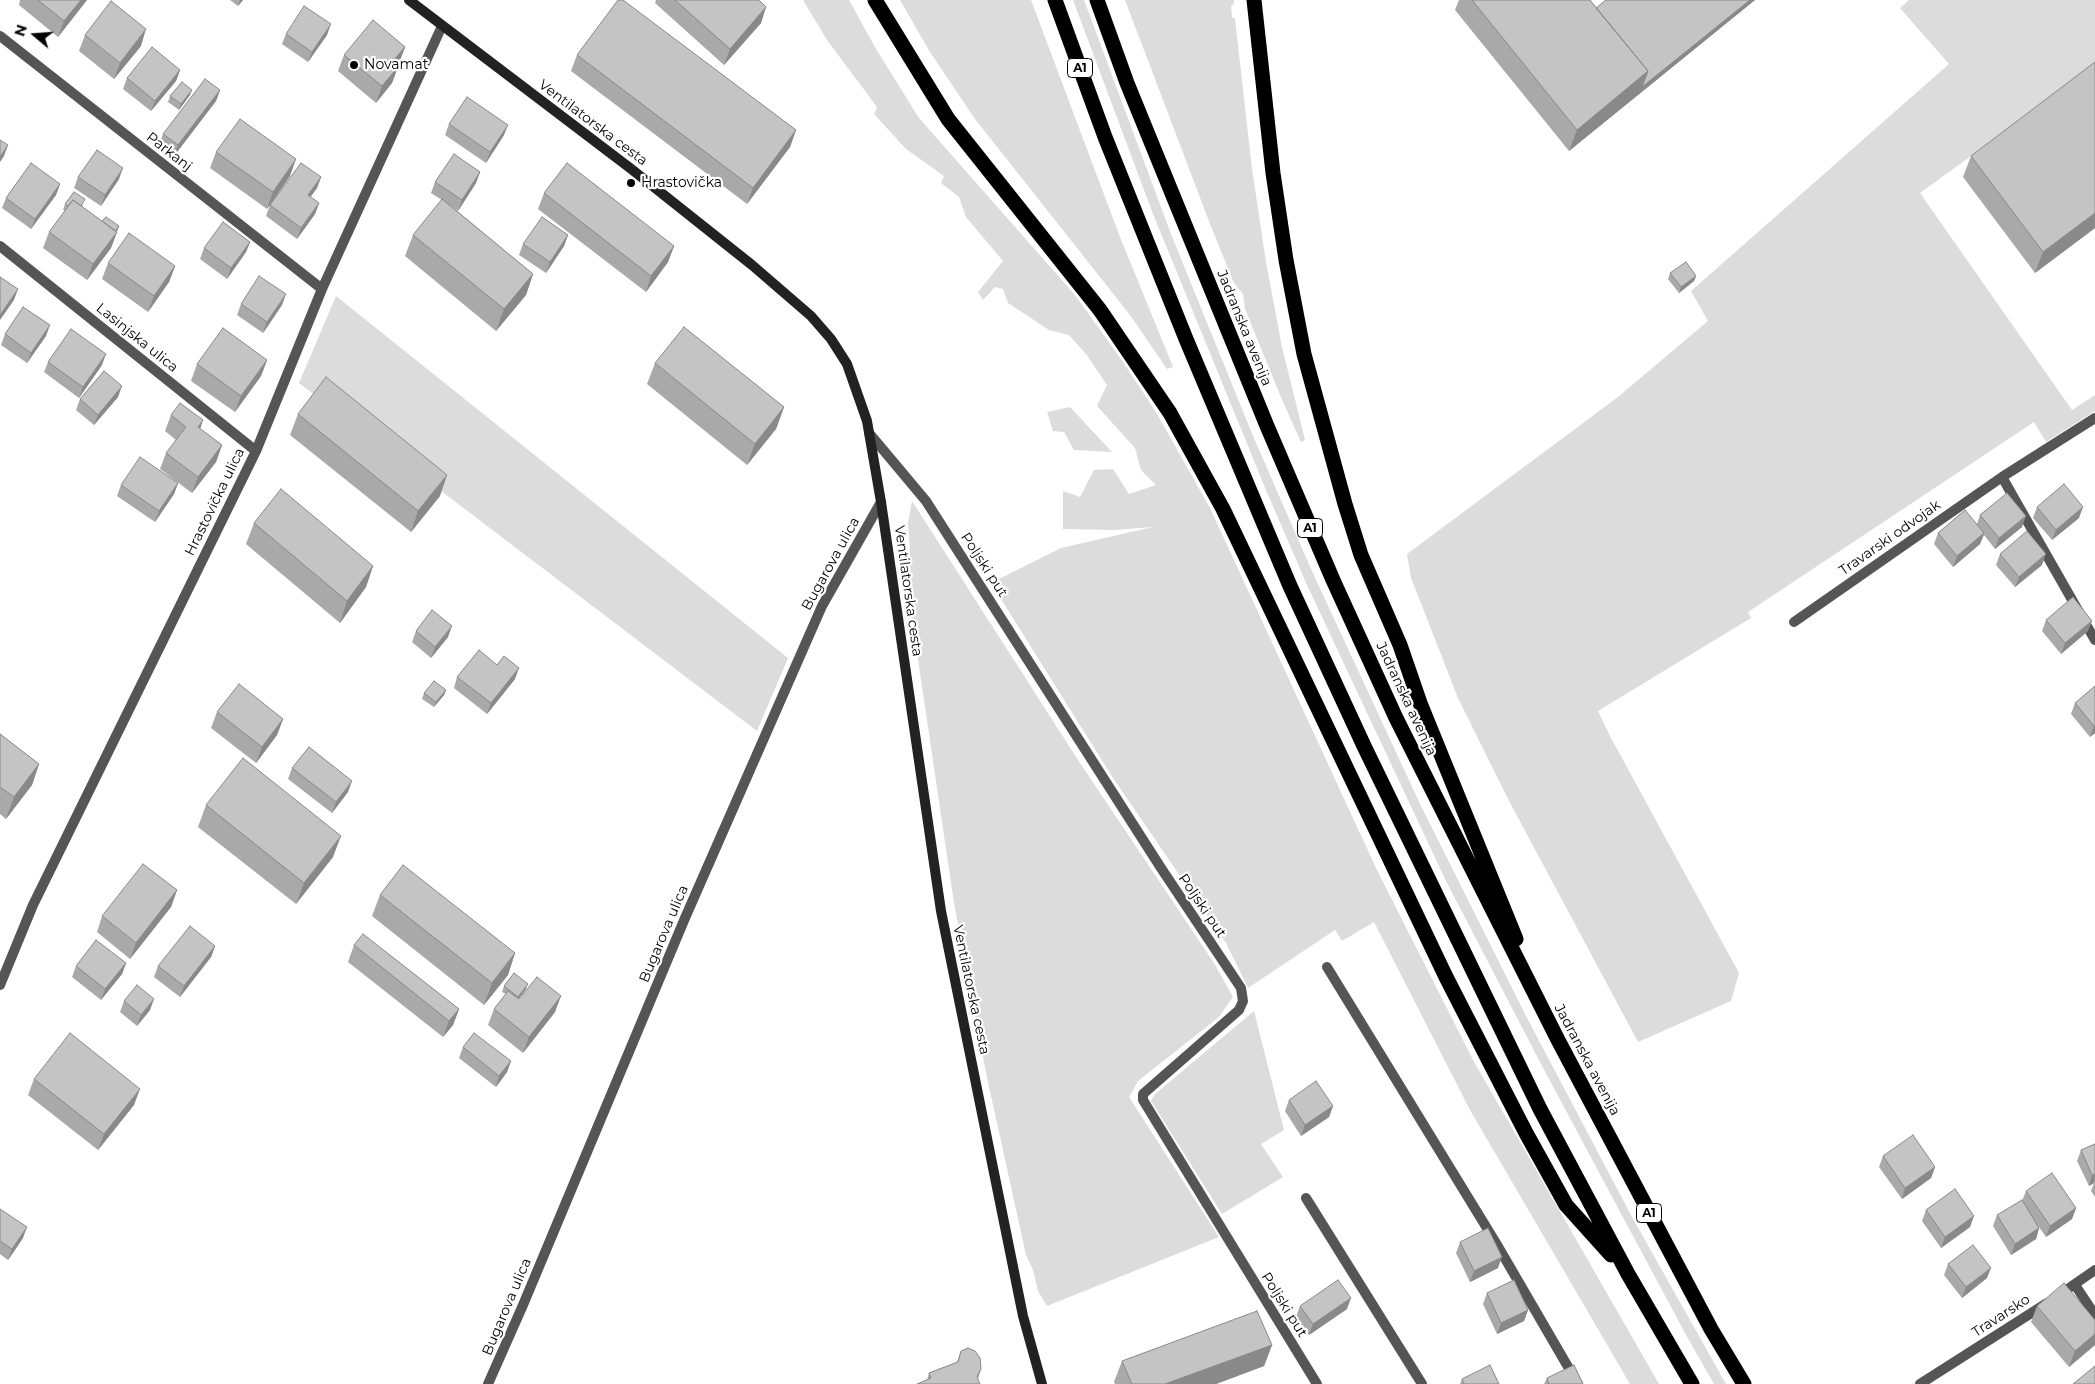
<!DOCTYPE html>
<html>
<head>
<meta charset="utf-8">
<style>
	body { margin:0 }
	#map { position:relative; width:2095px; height:1384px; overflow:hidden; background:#fff; font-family:Montserrat,sans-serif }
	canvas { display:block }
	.north { position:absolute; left:10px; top:10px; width:50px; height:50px; -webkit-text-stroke:4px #fff; paint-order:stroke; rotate:288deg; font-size:14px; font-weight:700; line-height:20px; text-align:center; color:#000 }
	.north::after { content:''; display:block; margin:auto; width:18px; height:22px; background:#000; clip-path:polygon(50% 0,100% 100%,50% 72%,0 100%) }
</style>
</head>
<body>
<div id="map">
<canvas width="2095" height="1384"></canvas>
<div class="north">N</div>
</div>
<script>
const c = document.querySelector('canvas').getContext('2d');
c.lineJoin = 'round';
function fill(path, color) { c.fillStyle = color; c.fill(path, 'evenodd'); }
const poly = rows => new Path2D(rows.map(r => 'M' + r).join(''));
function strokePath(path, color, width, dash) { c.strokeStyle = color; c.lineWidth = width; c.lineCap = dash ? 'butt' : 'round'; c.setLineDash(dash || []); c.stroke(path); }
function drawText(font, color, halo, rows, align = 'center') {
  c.font = font + ' Montserrat,sans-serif'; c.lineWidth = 4.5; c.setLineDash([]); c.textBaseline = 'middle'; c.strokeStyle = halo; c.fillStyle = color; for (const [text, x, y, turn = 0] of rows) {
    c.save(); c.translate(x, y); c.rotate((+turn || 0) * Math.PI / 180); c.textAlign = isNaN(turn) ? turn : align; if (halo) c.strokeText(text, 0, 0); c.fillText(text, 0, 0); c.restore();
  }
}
fill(poly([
	[803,0,849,0,876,49,919,118,1075,295,1121,359,1156,412,1210,508,1376,868,1473,1060,1659,1384,1630,1384,1470,1110,1374,922,1342,941,1335,930,1248,988,1226,943,1113,778,991,583,1061,548,1153,527,1115,530,1063,529,1063,491,1080,497,1094,470,1113,469,1129,494,1156,485,1141,470,1135,448,1097,406,1107,385,1086,354,1069,335,1049,330,1008,303,1003,289,995,287,983,300,978,292,1003,261,966,217,959,197,941,183,944,176,906,149,874,114,877,107,827,40],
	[900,0,1031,0,1120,237,1173,367,1167,369,1130,315,975,119,930,52],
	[1073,0,1084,0,1171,234,1253,436,1311,569,1421,806,1526,1016,1632,1217,1726,1384,1714,1384,1686,1335,1541,1064,1446,881,1307,585,1266,490,1153,214],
	[1125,0,1234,0,1234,4,1231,6,1232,17,1235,19,1252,169,1266,262,1282,347,1305,440,1301,442,1280,395,1245,309,1243,294,1234,283,1210,224],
	[1909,0,2095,0,2095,66,1920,193,2072,410,2095,395,2095,411,2046,442,2034,422,1748,612,1751,618,1598,711,1610,736,1739,973,1731,1001,1638,1042,1507,797,1458,698,1411,578,1407,554,1618,397,1708,321,1691,291,1949,64,1900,8],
	[336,296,788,658,757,731,299,383],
	[1070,407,1112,452,1074,450,1064,432,1053,431,1047,412],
	[912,501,1078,760,1214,963,1233,997,1219,1017,1138,1081,1129,1097,1219,1237,1047,1306,1038,1291,1033,1270,1026,1255,986,1073,954,903,912,619,908,575,910,551,908,523],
	[1254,1011,1284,1130,1261,1144,1283,1177,1222,1214,1151,1101,1155,1094]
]), '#dcdcdc');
strokePath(poly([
	[0,36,322,289],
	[0,246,256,451],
	[869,433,926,501,1161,868,1241,988,1243,1001,1239,1010,1143,1094,1143,1100,1317,1384],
	[2002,477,2095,640],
	[1794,622,2002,477,2095,418],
	[1327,967,1496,1243,1578,1384],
	[0,985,33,905,256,451,322,289,442,26],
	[1306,1198,1422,1384],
	[2075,1285,2095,1315],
	[2059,1295,2095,1270],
	[488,1384,523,1305,685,918,822,606,881,502],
	[1920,1384,2047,1303]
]), '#555', 10);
strokePath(poly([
	[409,0,630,168,752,265,811,316,831,339,847,364,867,421,881,502,941,911,1023,1316,1042,1384]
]), '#222', 10);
strokePath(poly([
	[875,0,948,119,1100,310,1170,413,1223,509,1446,977,1526,1133,1566,1205,1611,1255],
	[1055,0,1105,137,1186,339,1290,586,1364,746,1540,1109,1628,1274,1692,1384],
	[1097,0,1127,83,1267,426,1333,580,1396,718,1558,1040,1711,1329,1744,1384],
	[1254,0,1273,173,1286,260,1304,354,1345,504,1361,555,1400,645,1420,703,1516,939]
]), '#000', 15);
fill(poly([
	[20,0,87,0,58,37,19,5],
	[230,0,243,0,238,6],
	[656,0,759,0,766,7,761,23,724,65,655,3],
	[1459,0,1590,0,1596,8,1755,0,1569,151,1455,10],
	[286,34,327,35,308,62,282,44],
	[85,35,141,46,114,79,79,51],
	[405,47,399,63,397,65,398,67,392,83,376,103,338,71,344,55],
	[577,55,796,130,790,147,747,204,571,71],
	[180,70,176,81,151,111,123,89,127,78],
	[220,90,216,101,174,156,159,145,163,134],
	[190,95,179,110,168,102,170,96],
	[449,124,504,135,486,163,445,135],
	[216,152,290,176,267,209,210,168],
	[1971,156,2095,228,2035,273,1963,177],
	[480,172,476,183,458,211,450,205,533,274,526,295,496,331,405,256,413,235,442,200,431,193,435,182],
	[78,177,119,179,101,206,74,188],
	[321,177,317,188,310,197,319,203,315,214,297,239,266,216,270,205],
	[60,184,56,195,31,229,2,208,6,198],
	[544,193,674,246,668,262,646,292,538,209],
	[65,204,83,205,82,207,102,221,119,226,111,248,87,280,43,248,49,232,65,211,63,210],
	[568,235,564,246,546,273,519,255,523,244],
	[250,242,246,252,227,279,200,259,204,248],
	[108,263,175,266,169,282,148,312,102,279],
	[1670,273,1696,276,1694,281,1679,293,1668,279],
	[241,304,282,305,263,333,237,315],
	[5,334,46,336,27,363,1,345],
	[267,360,261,376,235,412,191,381,197,364],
	[48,362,102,365,79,398,44,372],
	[655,363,784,407,776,429,747,465,647,384],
	[118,397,94,425,76,410,80,399],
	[298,414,440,496,411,532,290,435],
	[171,415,200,429,222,445,216,462,192,493,160,469,166,453,176,440,165,431],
	[178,483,174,494,155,522,117,496,121,485],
	[2037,507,2079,518,2052,540,2033,518],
	[1980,515,2022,527,1995,549,1984,535,1980,544,1953,567,1934,544,1938,533,1977,524],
	[254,523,373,566,366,587,340,623,246,544],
	[2000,554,2042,565,2015,587,1996,565],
	[2046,620,2088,631,2061,654,2042,631],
	[416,631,448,637,431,658,412,642],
	[497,665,515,679,487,714,454,688,457,677],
	[2095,686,2095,733,2090,737,2071,714,2075,703],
	[446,690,444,695,434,707,422,699,424,693],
	[217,712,283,719,277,735,256,763,211,728],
	[0,734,39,764,32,785,6,819,0,814],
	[292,768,348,792,332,813,288,779],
	[206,805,333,857,296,904,198,827],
	[177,890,171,907,130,959,97,932,102,916],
	[380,895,515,953,508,975,484,1005,372,916],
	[354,945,459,1009,453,1025,443,1037,348,962],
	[215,946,211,957,180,997,154,977,158,966],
	[126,963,122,974,101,1000,72,977,76,966],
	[504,986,526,989,518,999,519,999,555,1012,523,1053,488,1025,494,1009,506,994,502,992],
	[124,1001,150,1010,137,1026,120,1012],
	[463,1047,511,1061,507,1072,496,1087,459,1058],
	[34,1079,134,1105,98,1150,28,1095],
	[1289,1100,1333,1106,1329,1117,1301,1136,1285,1111],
	[2095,1144,2095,1197,2091,1191,2094,1183,2089,1186,2077,1161,2081,1150],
	[1883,1156,1935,1167,1931,1178,1902,1199,1879,1167],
	[2026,1191,2076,1208,2072,1219,2046,1237,2037,1224,2039,1228,2036,1239,2011,1255,1993,1226,1997,1215,2022,1201],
	[0,1209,23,1238,8,1260,0,1254],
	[1926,1210,1970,1227,1941,1248,1922,1221],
	[1460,1242,1498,1268,1470,1282,1456,1253],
	[1948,1264,1987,1278,1962,1298,1944,1275],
	[1487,1293,1528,1310,1524,1321,1497,1334,1483,1304],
	[1300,1306,1347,1309,1309,1335,1296,1317],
	[2037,1306,2095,1320,2095,1345,2069,1367,2031,1322],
	[1272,1345,1264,1366,1216,1384,1115,1384,1114,1382,1122,1361],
	[961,1351,981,1369,978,1379,927,1380,929,1373,957,1362],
	[1547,1378,1583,1384,1544,1384],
	[1462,1379,1499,1384,1460,1384]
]), '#a9a9a9');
fill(poly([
	[81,0,87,0,58,37,64,21],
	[240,0,243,0,238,6],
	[1750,0,1755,0,1569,151,1577,130,1648,71],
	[766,7,761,23,724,65,730,49],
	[331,24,327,35,308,62,312,52],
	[146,29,141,46,114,79,120,63],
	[405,47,399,63,386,78,392,62],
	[398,67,392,83,376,103,382,86],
	[180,70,176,81,151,111,155,101],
	[192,90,190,95,179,110,181,104],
	[220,90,216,101,174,156,178,145],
	[508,125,504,135,486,163,490,152],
	[796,130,790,147,747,204,753,188],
	[8,145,4,156,0,162,0,157],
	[296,159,290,176,267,209,273,192],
	[123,168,119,179,101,206,105,195],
	[480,172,476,183,458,211,462,200],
	[321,177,317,188,304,206,308,195],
	[60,184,56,195,31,229,35,219],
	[319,203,315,214,297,239,301,228],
	[2095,213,2095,228,2035,273,2043,252],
	[119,226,117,231,114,236,117,232,111,248,87,280,93,264],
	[568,235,564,246,546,273,550,262],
	[250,242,246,252,227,279,231,268],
	[674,246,668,262,646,292,651,276],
	[175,266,169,282,148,312,154,296],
	[533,274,526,295,496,331,504,309],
	[1696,276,1694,281,1679,293,1681,287],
	[18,289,14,300,0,320,0,315],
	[286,294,282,305,263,333,267,322],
	[50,325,46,336,27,363,31,353],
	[106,354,102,365,79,398,83,387],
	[267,360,261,376,235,412,241,396],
	[122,386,118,397,94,425,98,415],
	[784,407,776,429,747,465,755,444],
	[203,420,198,436,198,427],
	[222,445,216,462,192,493,198,477],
	[447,475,440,496,411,532,418,511],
	[178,483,174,494,155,522,159,511],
	[2083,507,2079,518,2052,540,2056,530],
	[2026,516,2022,527,1995,549,1999,538],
	[1984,533,1980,544,1953,567,1957,556],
	[2046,554,2042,565,2015,587,2019,577],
	[373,566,366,587,340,623,347,601],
	[2092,621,2088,631,2061,654,2065,643],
	[452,626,448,637,431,658,435,647],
	[519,668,515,679,487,714,491,703],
	[446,690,444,695,434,707,436,702],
	[283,719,277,735,256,763,262,747],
	[2095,725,2095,733,2090,737,2094,726],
	[39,764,32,785,6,819,14,797],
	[352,781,348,792,332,813,336,802],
	[341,836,333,857,296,904,304,883],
	[177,890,171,907,130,959,136,943],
	[215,946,211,957,180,997,184,986],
	[515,953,508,975,484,1005,492,983],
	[126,963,122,974,101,1000,105,989],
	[528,984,526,989,516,1002,518,997],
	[561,996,555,1012,523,1053,529,1037],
	[154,999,150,1010,137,1026,141,1015],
	[459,1009,453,1025,443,1037,449,1021],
	[511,1061,507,1072,496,1087,499,1076],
	[140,1089,134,1105,98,1150,104,1134],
	[1333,1106,1329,1117,1301,1136,1305,1125],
	[1935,1167,1931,1178,1902,1199,1905,1188],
	[2095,1174,2094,1183,2089,1186,2092,1175],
	[2076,1208,2072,1219,2046,1237,2050,1226],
	[1974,1216,1970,1227,1941,1248,1945,1237],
	[27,1227,23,1238,8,1260,12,1249],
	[2039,1228,2036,1239,2011,1255,2015,1244],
	[1502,1257,1498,1268,1470,1282,1474,1271],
	[1991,1268,1987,1278,1962,1298,1966,1287],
	[1351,1298,1347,1309,1309,1335,1313,1324],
	[1528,1310,1524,1321,1497,1334,1501,1323],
	[2095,1334,2095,1345,2069,1367,2075,1351],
	[1272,1345,1264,1366,1216,1384,1165,1384]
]), '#898989');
const building = poly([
	[38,0,81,0,64,21,38,0],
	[618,0,623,0,796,130,753,188,577,55,618,0],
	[675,0,759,0,766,7,730,49,675,0],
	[1472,0,1590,0,1648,71,1577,130,1472,0],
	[1606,0,1750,0,1642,87,1648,71,1596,8,1606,0],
	[111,1,146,29,120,63,85,35,111,1],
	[304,6,331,24,312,52,286,34,304,6],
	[373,20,405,47,392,62,398,67,382,86,344,55,373,20],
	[152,47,180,70,155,101,127,78,152,47],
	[2095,62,2095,213,2043,252,1971,156,2095,62],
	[205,79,220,90,178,145,163,134,205,79],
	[182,82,192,90,181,104,170,96,182,82],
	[467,97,508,125,490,152,449,124,467,97],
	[240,119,296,159,273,192,216,152,240,119],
	[0,140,8,145,0,157,0,140],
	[97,150,123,168,105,195,78,177,97,150],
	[454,154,480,172,462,200,435,182,454,154],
	[31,163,60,184,35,219,6,198,31,163],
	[301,163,321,177,308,195,319,203,301,228,270,205,301,163],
	[567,163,674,246,651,276,544,193,567,163],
	[74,192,85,199,81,206,73,200,68,206,65,204,74,192],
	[442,199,533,274,504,309,413,235,442,199],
	[73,200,117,232,93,264,49,232,73,200],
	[106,217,119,226,115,231,102,221,106,217],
	[542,217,568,235,550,262,523,244,542,217],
	[223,222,250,242,231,268,204,248,223,222],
	[129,233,175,266,154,296,108,263,129,233],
	[1686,262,1696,276,1681,287,1670,273,1686,262],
	[259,276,286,294,267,322,241,304,259,276],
	[0,277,18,289,0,315,0,277],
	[23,307,50,325,31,353,5,334,23,307],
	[684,327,784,407,755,444,655,363,684,327],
	[223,328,267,360,241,396,197,364,223,328],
	[71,329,106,354,83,387,48,362,71,329],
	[104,371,122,386,98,415,80,399,104,371],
	[326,377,447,475,418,511,298,414,326,377],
	[180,403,203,420,198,427,222,445,198,477,166,453,186,427,171,415,180,403],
	[140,457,178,483,159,511,121,485,140,457],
	[2064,484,2083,507,2056,530,2037,507,2064,484],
	[281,489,373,566,347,601,254,523,281,489],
	[2007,493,2026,516,1999,538,1980,515,2007,493],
	[1965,510,1984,533,1957,556,1938,533,1965,510],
	[2027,531,2046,554,2019,577,2000,554,2027,531],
	[2073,597,2092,621,2065,643,2046,620,2073,597],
	[432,610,452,626,435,647,416,631,432,610],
	[479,650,497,665,504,656,519,668,491,703,457,677,479,650],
	[434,681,446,690,436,702,424,693,434,681],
	[239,684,283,719,262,747,217,712,239,684],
	[2095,686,2095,725,2094,726,2075,703,2095,686],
	[0,734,39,764,14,797,0,787,0,734],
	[309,747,352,781,336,802,292,768,309,747],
	[243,758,341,836,304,883,206,805,243,758],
	[143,864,177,890,136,943,102,916,143,864],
	[403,865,515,953,492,983,380,895,403,865],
	[190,926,215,946,184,986,158,966,190,926],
	[363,934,459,1009,449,1021,354,945,363,934],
	[96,940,126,963,105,989,76,966,96,940],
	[514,973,528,984,518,997,504,986,514,973],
	[537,977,561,996,529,1037,494,1009,508,991,519,999,537,977],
	[137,985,154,999,141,1015,124,1001,137,985],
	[70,1033,140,1089,104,1134,34,1079,70,1033],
	[474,1033,511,1061,499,1076,463,1047,474,1033],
	[1316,1081,1333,1106,1305,1125,1289,1100,1316,1081],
	[1913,1135,1935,1167,1905,1188,1883,1156,1913,1135],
	[2095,1144,2095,1174,2092,1175,2081,1150,2095,1144],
	[2052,1173,2076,1208,2050,1226,2026,1191,2052,1173],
	[1955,1189,1974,1216,1945,1237,1926,1210,1955,1189],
	[2022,1200,2039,1228,2015,1244,1997,1215,2022,1200],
	[0,1209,27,1227,12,1249,0,1241,0,1209],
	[1488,1228,1502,1257,1474,1271,1460,1242,1488,1228],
	[1973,1245,1991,1268,1966,1287,1948,1264,1973,1245],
	[1338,1280,1351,1298,1313,1324,1300,1306,1338,1280],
	[1514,1280,1528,1310,1501,1323,1487,1293,1514,1280],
	[2064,1283,2095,1320,2095,1334,2075,1351,2037,1306,2064,1283],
	[1257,1311,1272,1345,1165,1384,1132,1384,1122,1361,1257,1311],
	[968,1348,975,1351,980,1358,981,1369,977,1377,980,1384,917,1384,931,1378,929,1373,958,1362,961,1351,968,1348],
	[1490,1365,1499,1384,1464,1384,1462,1379,1490,1365],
	[1574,1365,1583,1384,1549,1384,1547,1378,1574,1365],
	[2095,1366,2095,1384,2073,1384,2095,1366]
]);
fill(building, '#c4c4c4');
strokePath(building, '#898989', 1);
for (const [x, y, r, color] of [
	[354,65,5,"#000"],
	[631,183,5,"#000"]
]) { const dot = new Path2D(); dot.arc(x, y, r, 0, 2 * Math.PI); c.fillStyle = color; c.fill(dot); strokePath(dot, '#fff', 2); }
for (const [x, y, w] of [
	[1080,68,25],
	[1310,528,25],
	[1649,1213,25]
]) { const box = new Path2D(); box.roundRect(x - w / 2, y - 9.5, w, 19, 4); c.fillStyle = '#fff'; c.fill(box); strokePath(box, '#000', 1); }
drawText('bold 12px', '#000', null, [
	["A1",1080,68],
	["A1",1310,528],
	["A1",1649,1213]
]);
drawText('14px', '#000', '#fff', [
	["Novamat",364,65],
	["Hrastovička",641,183]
], 'left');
drawText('14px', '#000', '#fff', [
	["Ventilatorska cesta",593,123,37],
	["Parkanj",169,152,38],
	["Jadranska avenija",1244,328,68],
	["Lasinjska ulica",137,338,39],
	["Hrastovička ulica",215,502,-64],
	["Travarski odvojak",1890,538,-35],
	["Bugarova ulica",831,564,-61],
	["Poljski put",984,565,57],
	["Ventilatorska cesta",908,591,82],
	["Jadranska avenija",1406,699,65],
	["Poljski put",1202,906,56],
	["Bugarova ulica",664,934,-67],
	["Ventilatorska cesta",971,990,78],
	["Jadranska avenija",1587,1060,62],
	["Poljski put",1284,1305,58],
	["Bugarova ulica",507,1307,-67],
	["Travarsko",2001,1316,-33]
]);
</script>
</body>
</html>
